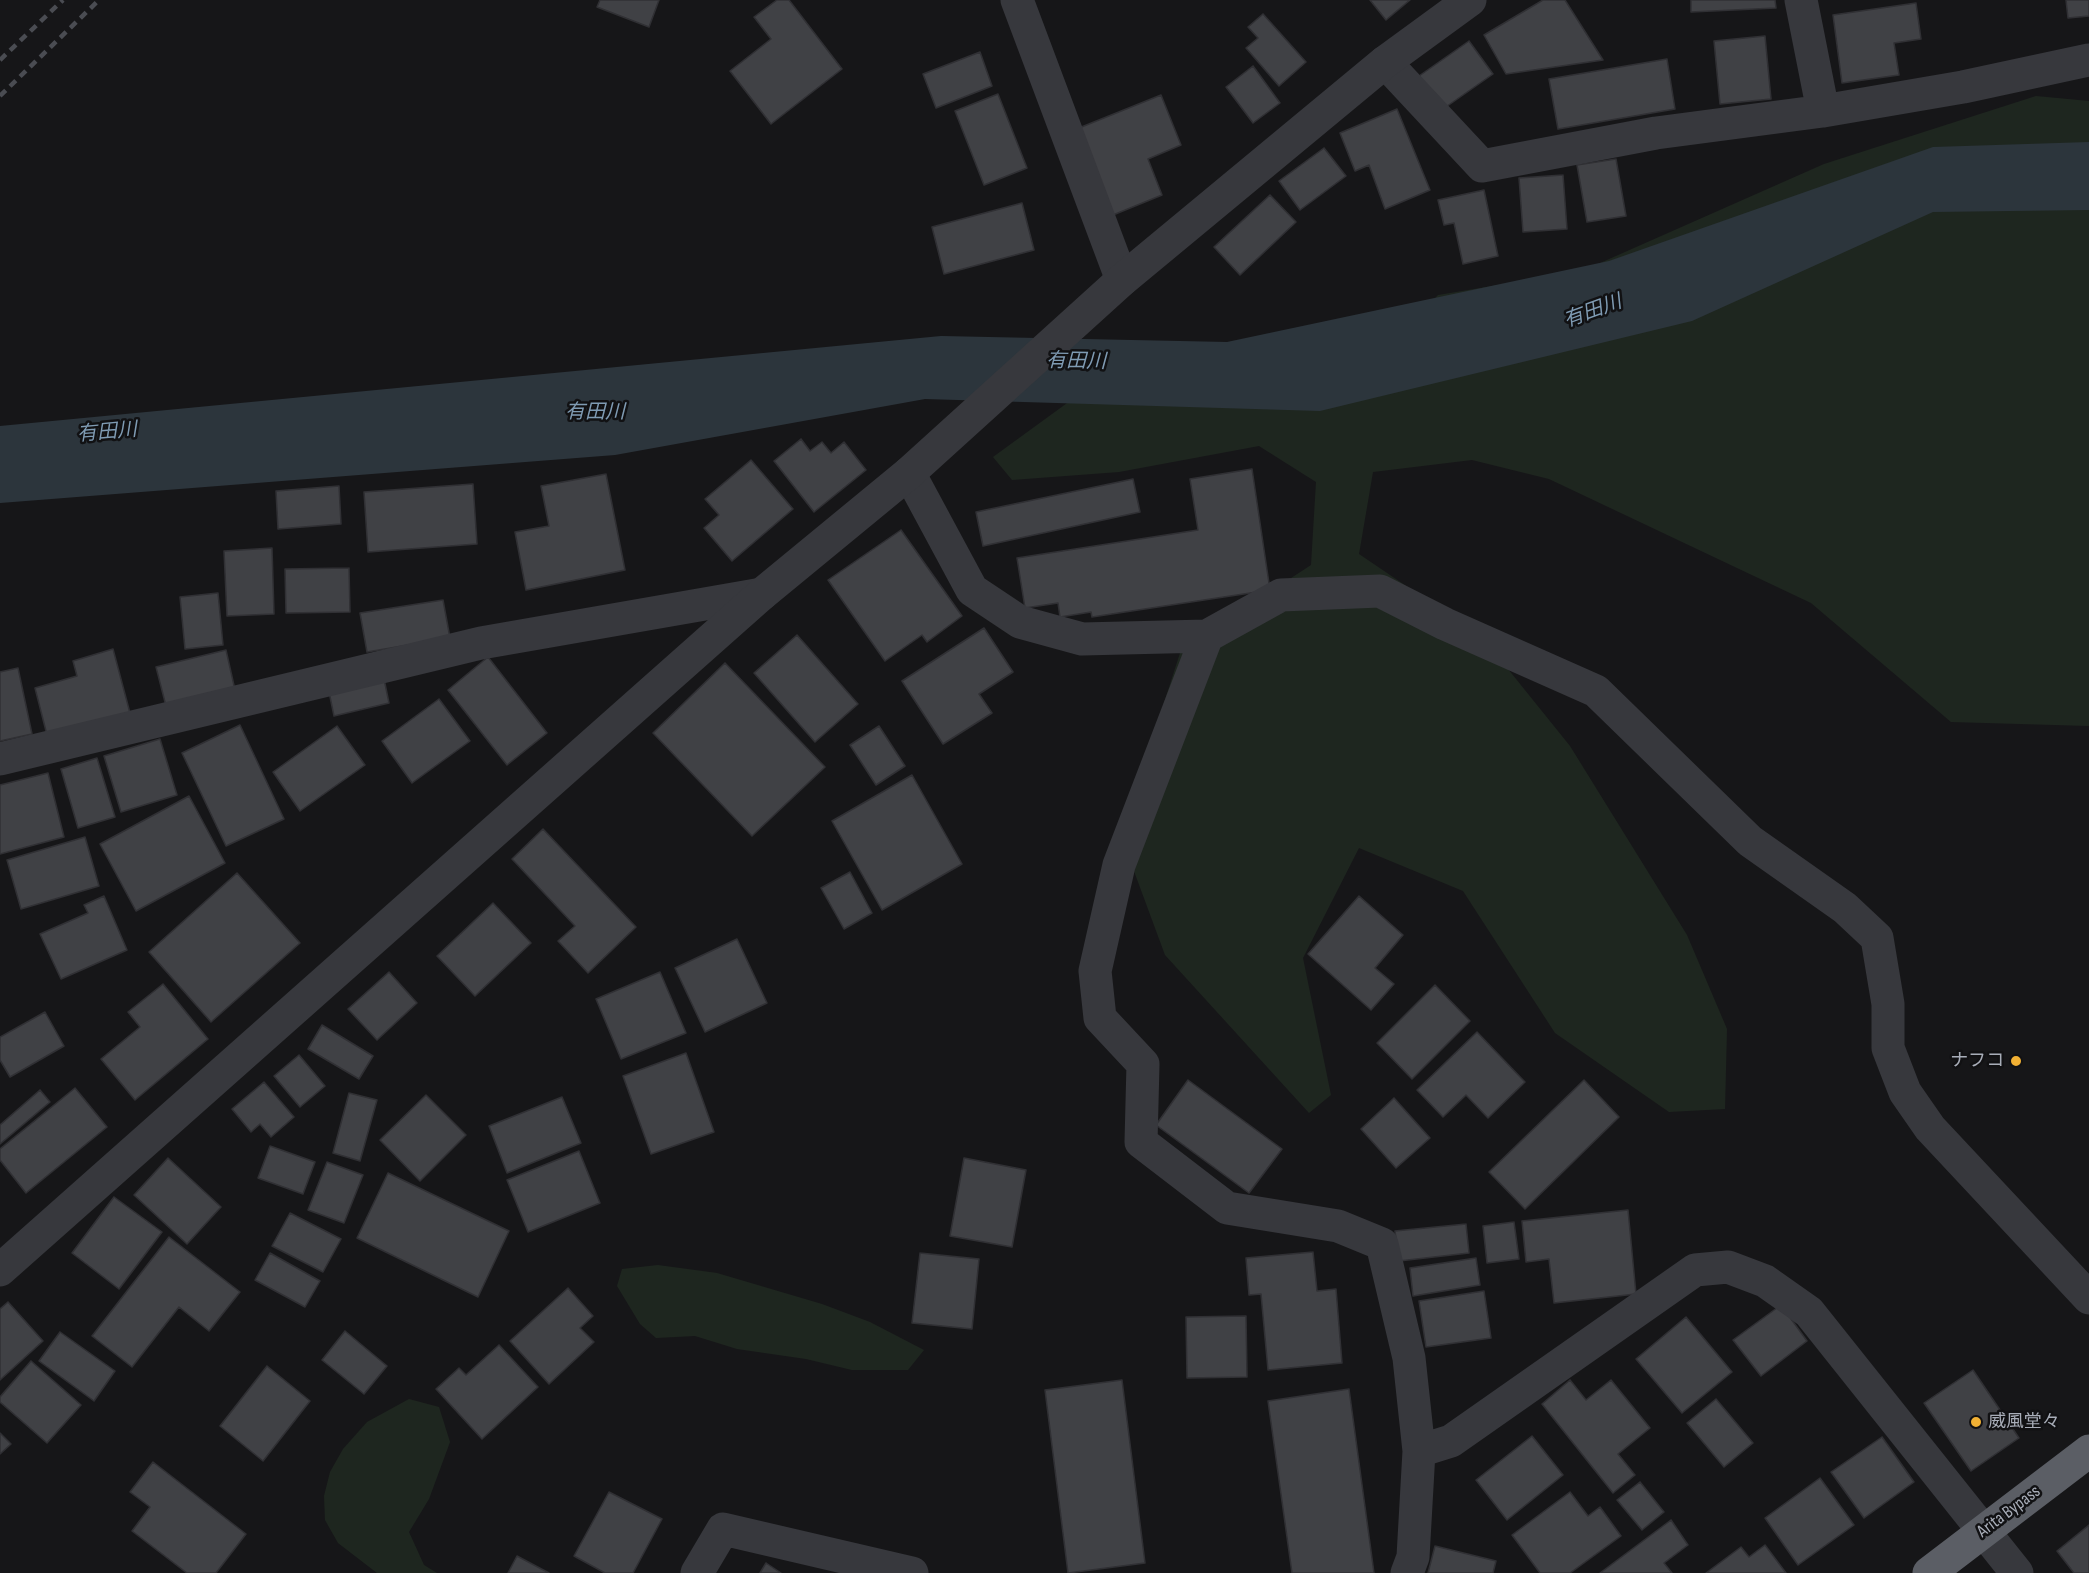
<!DOCTYPE html>
<html>
<head>
<meta charset="utf-8">
<style>
	body { margin:0 }
	canvas { display:block; background:#161618 }
</style>
</head>
<body>
<canvas width="2089" height="1573"></canvas>
<script>
const c = document.querySelector('canvas').getContext('2d');
c.lineJoin = 'round';
function fill(path, color) { c.fillStyle = color; c.fill(path, 'evenodd'); }
const poly = rows => new Path2D(rows.map(r => 'M' + r).join(''));
function strokePath(path, color, width, dash) { c.strokeStyle = color; c.lineWidth = width; c.lineCap = dash ? 'butt' : 'round'; c.setLineDash(dash || []); c.stroke(path); }
function drawText(font, color, halo, rows, align = 'center') {
  c.font = font + ' "Sofia Sans Condensed","Noto Sans JP",sans-serif'; c.lineWidth = 5; c.setLineDash([]); c.textBaseline = 'middle'; c.strokeStyle = halo; c.fillStyle = color; for (const [text, x, y, turn = 0] of rows) {
    c.save(); c.translate(x, y); c.rotate((+turn || 0) * Math.PI / 180); c.textAlign = isNaN(turn) ? turn : align; if (halo) c.strokeText(text, 0, 0); c.fillText(text, 0, 0); c.restore();
  }
}
fill(poly([
	[2036,96,2089,101,2089,726,1951,722,1811,603,1549,479,1472,460,1373,472,1359,554,1483,638,1570,746,1687,935,1727,1029,1725,1109,1669,1112,1555,1033,1463,891,1359,848,1303,958,1331,1095,1309,1113,1165,955,1121,836,1181,650,1311,565,1316,482,1259,446,1119,472,1012,480,993,457,1074,398,1376,362,1438,295,1582,271,1824,164],
	[658,1265,717,1273,822,1304,870,1322,924,1350,908,1370,852,1370,806,1359,737,1349,695,1336,656,1338,640,1324,617,1286,622,1269],
	[409,1399,439,1407,450,1442,429,1499,409,1532,424,1565,437,1573,377,1573,338,1543,325,1520,324,1496,330,1472,343,1449,367,1422]
]), '#1e261f');
fill(poly([
	[2089,142,2089,210,1933,212,1692,321,1320,411,925,399,615,455,0,503,0,426,941,336,1227,342,1609,261,1933,147]
]), '#2c353c');
const building = poly([
	[600,0,659,0,649,27,597,7,600,0],
	[777,0,789,0,842,69,771,124,730,71,771,39,754,17,777,0],
	[1370,0,1410,0,1386,20,1370,0],
	[1543,0,1565,0,1603,60,1506,74,1484,35,1543,0],
	[1691,0,1775,0,1776,8,1691,12,1691,0],
	[2066,0,2089,0,2089,16,2068,18,2066,0],
	[1916,3,1921,39,1894,43,1899,75,1842,83,1833,15,1916,3],
	[1263,14,1306,62,1279,86,1246,48,1258,38,1248,27,1263,14],
	[1765,36,1771,99,1720,104,1714,41,1765,36],
	[1469,41,1493,74,1443,109,1419,76,1469,41],
	[980,52,992,86,936,108,923,74,980,52],
	[1667,59,1675,109,1558,129,1549,79,1667,59],
	[1253,66,1280,103,1253,123,1226,87,1253,66],
	[998,94,1027,168,984,185,955,111,998,94],
	[1161,95,1181,145,1148,159,1162,195,1113,215,1079,128,1161,95],
	[1397,109,1430,190,1385,209,1369,165,1355,171,1340,133,1397,109],
	[1324,148,1346,176,1300,210,1279,181,1324,148],
	[1616,159,1626,216,1587,222,1577,165,1616,159],
	[1563,175,1567,229,1523,232,1519,178,1563,175],
	[1484,190,1498,256,1463,264,1454,223,1444,225,1438,200,1484,190],
	[1270,195,1296,222,1240,275,1214,247,1270,195],
	[1022,203,1034,250,944,274,932,227,1022,203],
	[801,439,810,451,822,442,831,453,844,442,866,470,814,512,774,461,801,439],
	[751,460,793,509,732,561,704,528,719,515,705,499,751,460],
	[1252,469,1270,590,1092,617,1091,612,1060,617,1058,603,1025,608,1017,558,1198,530,1190,479,1252,469],
	[606,474,625,570,526,590,515,532,549,526,541,486,606,474],
	[1133,479,1140,512,983,546,976,512,1133,479],
	[473,484,477,544,368,552,364,492,473,484],
	[339,486,341,524,278,529,276,491,339,486],
	[901,530,962,616,927,642,922,635,885,661,828,580,901,530],
	[272,548,274,614,227,616,224,551,272,548],
	[349,568,350,612,286,613,285,569,349,568],
	[218,593,223,645,185,649,180,597,218,593],
	[443,600,450,638,367,652,360,613,443,600],
	[984,628,1013,672,979,694,992,713,943,744,902,681,984,628],
	[797,635,858,704,815,742,754,673,797,635],
	[113,649,130,713,47,735,35,688,77,676,73,661,113,649],
	[226,650,235,690,166,706,156,667,226,650],
	[488,657,547,733,507,765,448,690,488,657],
	[725,663,825,767,752,836,653,733,725,663],
	[18,668,32,734,0,741,0,672,18,668],
	[383,674,389,703,334,716,328,687,383,674],
	[439,699,470,741,412,783,382,741,439,699],
	[240,725,284,819,226,846,182,753,240,725],
	[337,726,365,765,300,811,273,772,337,726],
	[879,726,905,766,876,785,850,745,879,726],
	[160,739,177,795,121,812,104,756,160,739],
	[97,758,115,817,78,828,61,769,97,758],
	[48,773,64,837,0,854,0,785,48,773],
	[912,775,962,864,882,910,832,821,912,775],
	[189,796,225,863,136,911,100,844,189,796],
	[543,829,636,927,588,973,558,941,575,926,512,859,543,829],
	[85,837,99,886,21,909,7,860,85,837],
	[850,872,872,913,844,929,821,888,850,872],
	[237,873,300,943,211,1022,149,952,237,873],
	[104,896,127,950,61,979,40,934,88,913,84,905,104,896],
	[1359,896,1403,935,1375,968,1394,984,1371,1010,1308,954,1359,896],
	[493,903,531,943,475,996,437,956,493,903],
	[737,939,767,1003,705,1032,675,968,737,939],
	[389,972,417,1003,377,1040,348,1009,389,972],
	[660,972,686,1033,621,1059,596,999,660,972],
	[163,984,208,1039,135,1100,101,1059,140,1027,128,1012,163,984],
	[1435,985,1470,1021,1412,1079,1377,1043,1435,985],
	[45,1012,64,1046,10,1077,0,1060,0,1037,45,1012],
	[322,1025,373,1056,359,1079,308,1049,322,1025],
	[1477,1032,1525,1082,1488,1118,1466,1095,1443,1117,1417,1090,1477,1032],
	[686,1053,714,1132,651,1154,623,1076,686,1053],
	[299,1055,325,1086,300,1107,274,1076,299,1055],
	[1188,1080,1282,1149,1249,1193,1156,1125,1188,1080],
	[1584,1080,1619,1117,1525,1209,1489,1172,1584,1080],
	[264,1082,294,1117,271,1137,260,1124,251,1132,232,1109,264,1082],
	[75,1088,107,1127,26,1193,0,1160,0,1149,75,1088],
	[40,1090,50,1102,0,1144,0,1125,40,1090],
	[349,1093,377,1100,360,1161,333,1153,349,1093],
	[426,1095,466,1135,420,1181,380,1140,426,1095],
	[562,1097,581,1143,507,1173,489,1126,562,1097],
	[1394,1098,1430,1138,1396,1168,1361,1129,1394,1098],
	[270,1146,315,1162,303,1194,258,1178,270,1146],
	[579,1151,600,1203,528,1232,507,1180,579,1151],
	[168,1158,221,1207,187,1244,134,1195,168,1158],
	[964,1158,1026,1170,1012,1247,950,1236,964,1158],
	[327,1162,363,1175,344,1223,308,1210,327,1162],
	[388,1173,509,1231,478,1297,357,1238,388,1173],
	[114,1197,162,1232,119,1289,72,1253,114,1197],
	[1628,1210,1636,1294,1554,1303,1549,1259,1526,1262,1522,1221,1628,1210],
	[290,1213,341,1239,323,1272,272,1246,290,1213],
	[1514,1222,1519,1259,1487,1263,1483,1226,1514,1222],
	[1466,1224,1469,1253,1399,1261,1395,1231,1466,1224],
	[169,1237,240,1292,209,1331,179,1307,132,1367,92,1336,169,1237],
	[1313,1252,1317,1291,1336,1289,1342,1363,1268,1370,1261,1294,1249,1295,1246,1258,1313,1252],
	[270,1253,320,1281,305,1307,255,1280,270,1253],
	[920,1253,979,1259,972,1329,912,1323,920,1253],
	[1476,1258,1480,1285,1413,1296,1410,1268,1476,1258],
	[568,1288,593,1316,580,1328,594,1342,549,1384,510,1341,568,1288],
	[1484,1291,1491,1338,1426,1347,1419,1301,1484,1291],
	[8,1302,43,1341,0,1380,0,1309,8,1302],
	[1781,1305,1807,1341,1761,1376,1733,1340,1781,1305],
	[1246,1316,1247,1377,1187,1378,1186,1317,1246,1316],
	[1686,1317,1732,1372,1682,1413,1636,1359,1686,1317],
	[345,1331,387,1366,364,1394,322,1360,345,1331],
	[60,1332,115,1371,94,1401,39,1361,60,1332],
	[499,1345,538,1387,482,1439,436,1389,459,1368,466,1375,499,1345],
	[31,1361,81,1405,47,1443,0,1402,0,1397,31,1361],
	[267,1366,310,1401,263,1461,220,1426,267,1366],
	[1973,1370,2019,1438,1971,1471,1924,1403,1973,1370],
	[1122,1380,1145,1563,1068,1573,1045,1390,1122,1380],
	[1570,1380,1586,1400,1611,1380,1650,1428,1618,1454,1635,1475,1613,1493,1542,1404,1570,1380],
	[1349,1389,1374,1573,1292,1573,1268,1401,1349,1389],
	[1716,1399,1753,1443,1724,1467,1687,1423,1716,1399],
	[0,1433,11,1444,0,1454,0,1433],
	[1532,1436,1563,1475,1507,1520,1476,1480,1532,1436],
	[1882,1437,1914,1482,1864,1518,1831,1472,1882,1437],
	[153,1462,246,1534,216,1573,187,1573,132,1531,150,1507,130,1492,153,1462],
	[1820,1478,1854,1525,1798,1565,1765,1518,1820,1478],
	[1640,1482,1664,1512,1642,1530,1617,1500,1640,1482],
	[609,1492,662,1519,633,1573,605,1573,574,1556,609,1492],
	[1570,1492,1588,1516,1600,1507,1621,1536,1570,1573,1540,1573,1512,1535,1570,1492],
	[1671,1520,1688,1545,1664,1563,1672,1573,1600,1573,1671,1520],
	[2089,1525,2089,1573,2074,1573,2057,1551,2089,1525],
	[1765,1545,1786,1573,1706,1573,1741,1547,1749,1557,1765,1545],
	[1435,1546,1496,1561,1493,1573,1428,1573,1435,1546],
	[517,1556,549,1573,508,1573,517,1556],
	[766,1563,781,1573,760,1573,766,1563]
]);
fill(building, '#404145');
strokePath(building, '#303034', 1.5);
strokePath(poly([
	[1017,0,1122,280],
	[1801,0,1823,111],
	[1385,62,1482,166,1656,133,1823,111,1963,87,2089,60],
	[909,473,972,590,1020,622,1082,639,1207,636,1281,595,1380,591,1445,624,1596,691,1750,841,1845,908,1877,938,1888,1004,1888,1048,1905,1092,1930,1128,2089,1298],
	[1207,636,1119,865,1095,971,1100,1018,1143,1064,1141,1142,1227,1208,1338,1226,1382,1244,1409,1358,1419,1451,1413,1557,1407,1573],
	[0,759,481,643,762,594],
	[1419,1451,1451,1441,1695,1270,1728,1267,1765,1281,1809,1312,2017,1573],
	[697,1573,723,1529,912,1573]
]), '#37383d', 33);
strokePath(poly([
	[0,1270,762,594,909,473,1122,280,1385,62,1470,0]
]), '#37383d', 33);
strokePath(poly([
	[1929,1573,2089,1451]
]), '#5b5e65', 33);
strokePath(poly([
	[0,60,63,0],
	[0,96,99,0]
]), '#4a4c52', 4.5, [8, 6]);
for (const [x, y, r, color] of [
	[2016,1061,6,"#f2b134"],
	[1976,1422,6,"#f2b134"]
]) { const dot = new Path2D(); dot.arc(x, y, r, 0, 2 * Math.PI); c.fillStyle = color; c.fill(dot); strokePath(dot, '#111113', 2); }
drawText('18px', '#a8adb8', '#111113', [
	["ナフコ",2004,1061],
	["威風堂々",1988,1422,"left"]
], 'right');
drawText('18px', '#a8adb8', '#111113', [
	["Arita Bypass",2009,1512,-37]
]);
drawText('italic 20px', '#7f9bb3', '#111113', [
	["有田川",1593,312,-20],
	["有田川",1076,362,1],
	["有田川",595,413],
	["有田川",107,433,-5]
]);
</script>
</body>
</html>
